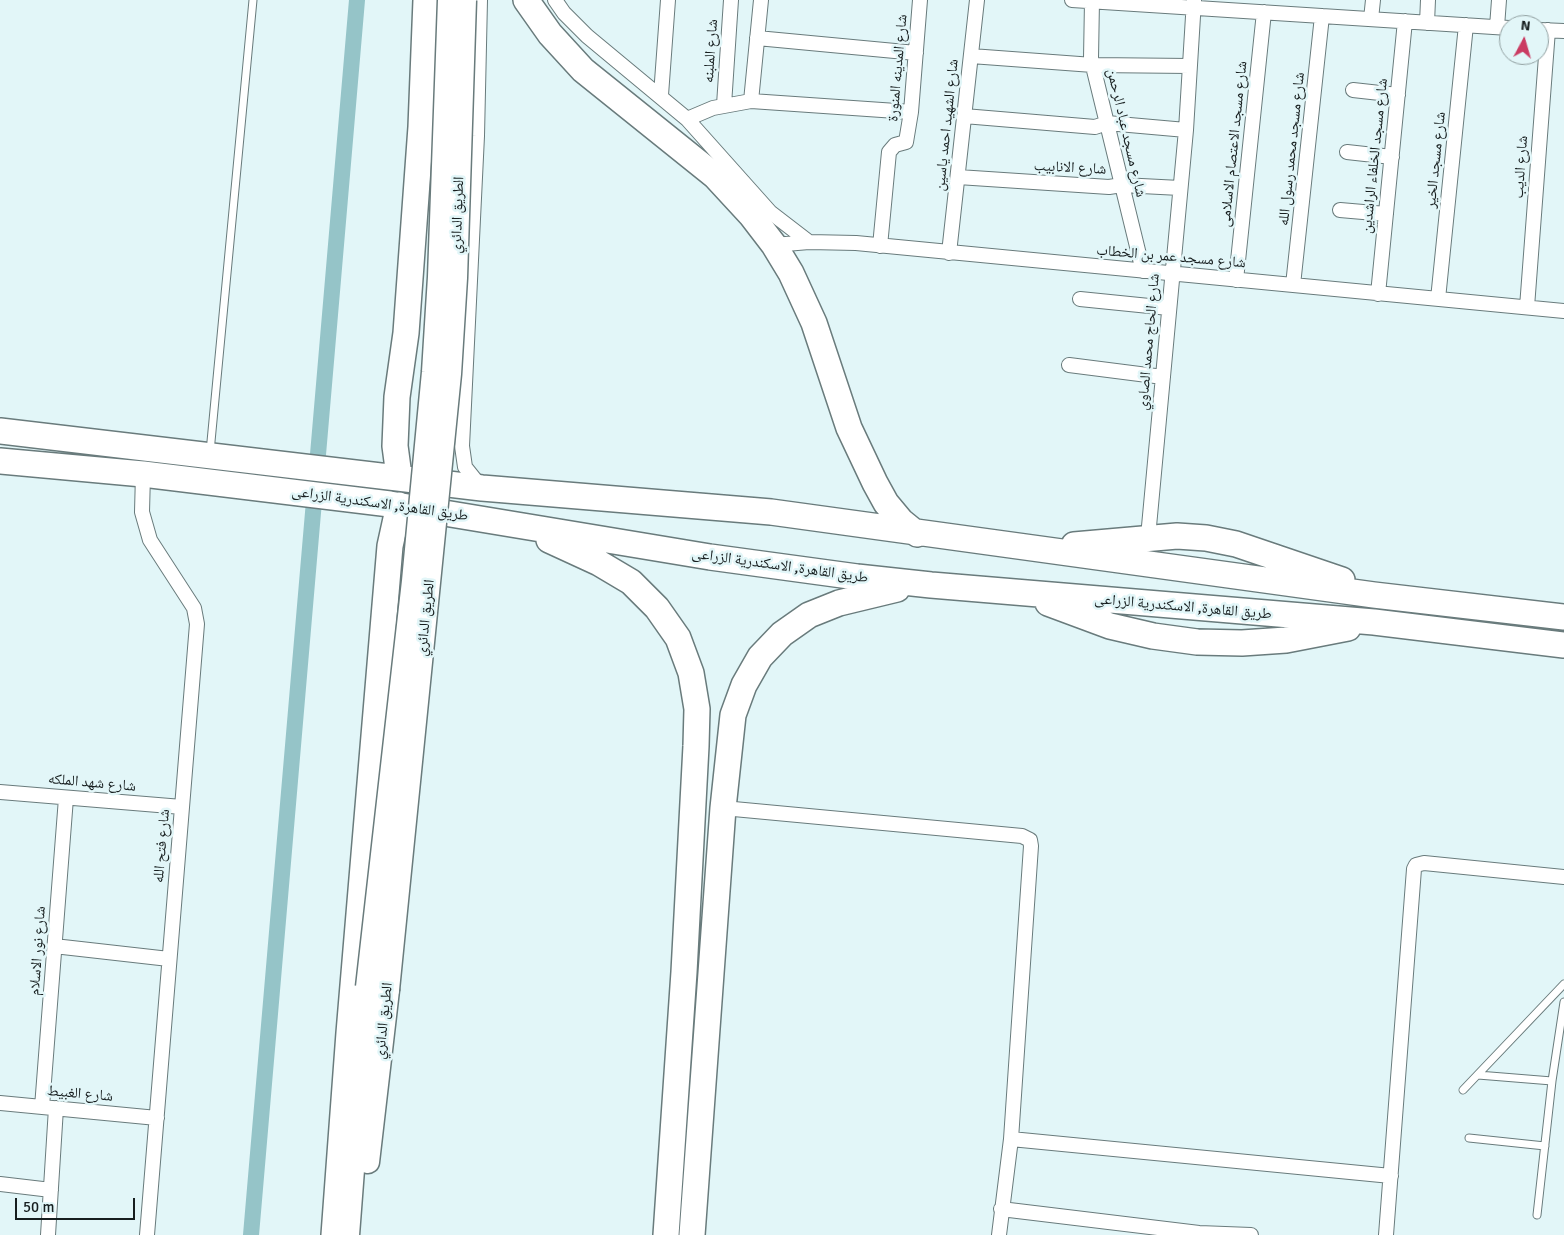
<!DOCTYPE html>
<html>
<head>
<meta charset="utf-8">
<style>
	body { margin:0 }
	#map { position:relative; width:1564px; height:1235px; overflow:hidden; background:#e2f6f8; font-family:Signika,sans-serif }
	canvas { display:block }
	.north { position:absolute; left:1499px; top:15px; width:50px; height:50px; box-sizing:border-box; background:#e2f6f8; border:1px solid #91a0a1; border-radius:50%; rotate:6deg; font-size:14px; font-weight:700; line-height:20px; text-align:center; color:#171e1f }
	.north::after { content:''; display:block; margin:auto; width:18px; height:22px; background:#ca3b62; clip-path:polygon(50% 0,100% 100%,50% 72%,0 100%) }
	.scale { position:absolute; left:15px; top:1198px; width:120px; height:22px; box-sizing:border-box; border:2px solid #171e1f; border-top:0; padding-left:6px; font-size:15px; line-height:18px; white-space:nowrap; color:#171e1f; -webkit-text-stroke:4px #e2f6f8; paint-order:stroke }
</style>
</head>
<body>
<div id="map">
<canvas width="1564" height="1235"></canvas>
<div class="north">N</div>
<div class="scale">50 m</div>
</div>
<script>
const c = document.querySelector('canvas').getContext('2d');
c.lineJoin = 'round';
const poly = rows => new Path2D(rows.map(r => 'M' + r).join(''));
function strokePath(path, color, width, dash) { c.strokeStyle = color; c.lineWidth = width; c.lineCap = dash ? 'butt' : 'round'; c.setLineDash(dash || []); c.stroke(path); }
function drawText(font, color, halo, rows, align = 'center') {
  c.font = font + ' Signika,"Noto Naskh Arabic",sans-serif'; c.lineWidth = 5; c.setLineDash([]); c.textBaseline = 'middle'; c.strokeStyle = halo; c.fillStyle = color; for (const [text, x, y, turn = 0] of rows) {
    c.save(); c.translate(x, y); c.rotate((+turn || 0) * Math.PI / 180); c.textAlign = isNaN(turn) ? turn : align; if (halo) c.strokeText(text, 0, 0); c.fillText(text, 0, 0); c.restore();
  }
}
strokePath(poly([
	[251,1235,357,0]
]), '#95c4c8', 16);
const lane = poly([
	[210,452,253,0],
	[1478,1075,1552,1081],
	[1463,1090,1564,984],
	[1469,1138,1545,1146],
	[1537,1215,1552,1081,1564,1002]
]);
const street = poly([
	[480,0,477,136,462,446,465,467,481,487],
	[555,0,564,13,587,36,687,119,770,212,809,242],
	[1072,0,1509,28],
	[1092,1,1091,58,1143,271],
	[1371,19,1373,0],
	[1427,23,1428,0],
	[1497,27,1499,0],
	[1540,30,1564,31],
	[757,38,916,53],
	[971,56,1093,65,1190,66],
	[1353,90,1398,95],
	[661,95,668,0],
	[751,101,761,0],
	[724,105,731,0],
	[964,116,1095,127,1107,123,1186,130],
	[687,119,713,108,751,101,911,112],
	[1347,152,1392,157],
	[958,177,1109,187,1122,185,1180,188],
	[1340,210,1386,214],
	[774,245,809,242,856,243,1564,311],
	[880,246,889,152,895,145,906,142,911,112,920,0],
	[949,253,977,0],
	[1236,280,1264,12],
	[1293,285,1322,16],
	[1378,294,1405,21],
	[1080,299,1169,308],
	[1438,299,1466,25],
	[1527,307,1548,30],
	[1069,365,1163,377],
	[143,474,142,512,150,540,194,608,197,624,147,1235],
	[1148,537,1186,130,1194,0],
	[0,792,182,807],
	[723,808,1022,836,1030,840,1031,846,1011,1139,999,1235],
	[54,946,169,959],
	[0,1103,157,1118],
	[42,1107,66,798],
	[1011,1139,1391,1176],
	[0,1184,51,1190],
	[1001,1209,1199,1233,1251,1235],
	[48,1235,56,1108],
	[1386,1235,1414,869,1416,865,1424,863,1564,877]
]);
const primary = poly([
	[368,1162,388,990],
	[348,1235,367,987]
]);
const highway = poly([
	[526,0,550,34,583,70,715,176,751,215,774,245,791,273,814,323,849,428,875,483,886,503,901,521,917,534],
	[0,431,482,488,771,512,1374,595,1564,617],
	[0,461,143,474,390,504,710,557,857,577,931,585,1374,622,1564,645],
	[399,476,395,446,397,397,406,333,421,127,426,0],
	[549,540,599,563,631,582,657,608,678,638,691,673,697,709,696,746,684,972,666,1235],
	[1074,545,1177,536,1206,538,1236,544,1342,580],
	[1048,603,1110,626,1153,636,1197,642,1242,643,1286,640,1348,628],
	[334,1235,349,1033,390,546,399,505],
	[692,1235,723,808,733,715,744,685,760,657,782,634,809,615,839,603,897,589]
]);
strokePath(lane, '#697b7c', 9);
strokePath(street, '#697b7c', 16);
strokePath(primary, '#697b7c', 25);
strokePath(highway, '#697b7c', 28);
strokePath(lane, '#fff', 7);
strokePath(street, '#fff', 14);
strokePath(primary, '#fff', 22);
strokePath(highway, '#fff', 25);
const primaryBridge = poly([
	[367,987,413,581,433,372,439,277,449,0],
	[388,990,450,374,456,278,465,0]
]);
strokePath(primaryBridge, '#697b7c', 25, []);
strokePath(primaryBridge, '#fff', 22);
drawText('15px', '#171e1f', '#e2f6f8', [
	["شارع الملبنه",711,51,-86],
	["شارع المدينه المنورة",898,68,-85],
	["شارع الشهيد احمد ياسين",947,125,-84],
	["شارع مسجد عباد الرحمن",1126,133,77],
	["شارع مسجد الاعتصام الاسلامى",1234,144,-84],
	["شارع مسجد محمد رسول الله",1292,149,-84],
	["شارع مسجد الخلفاء الراشدين",1375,156,-84],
	["شارع مسجد الخير",1436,160,-84],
	["شارع الديب",1521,167,-86],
	["شارع الانابيب",1070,168,3],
	["الطريق الدائري",458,215,-88],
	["شارع مسجد عمر بن الخطاب",1171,257,5],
	["شارع الحاج محمد الصاوي",1149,342,-85],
	["طريق القاهرة, الاسكندرية الزراعى",380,504,8],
	["طريق القاهرة, الاسكندرية الزراعى",780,566,8],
	["طريق القاهرة, الاسكندرية الزراعى",1183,607,5],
	["الطريق الدائري",426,618,-84],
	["شارع شهد الملكه",92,783,5],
	["شارع فتح الله",162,846,-85],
	["شارع نور الاسلام",38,951,-86],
	["الطريق الدائري",384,1021,-84],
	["شارع الغبيط",80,1094,5]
]);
</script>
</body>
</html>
